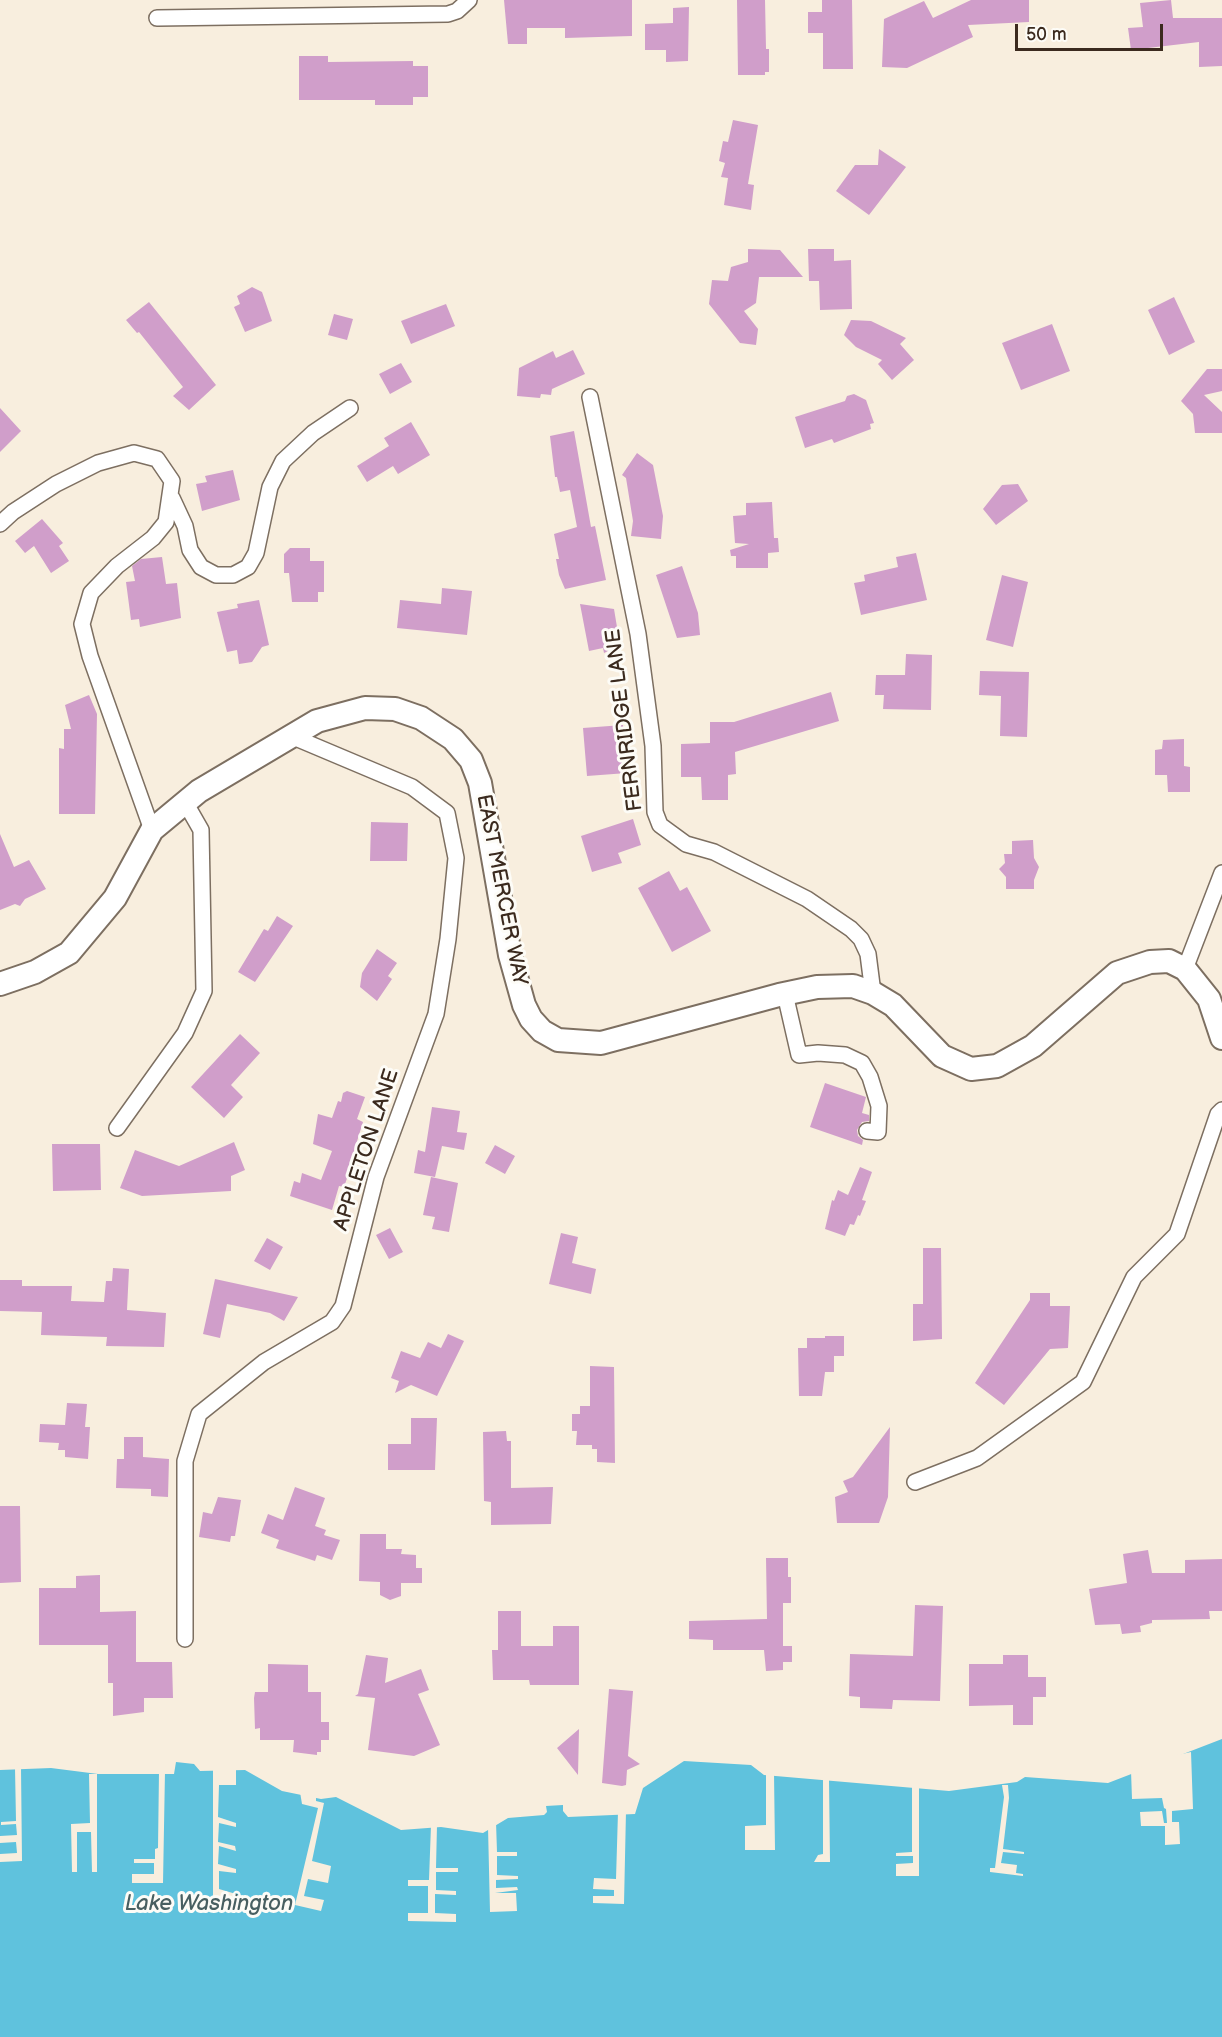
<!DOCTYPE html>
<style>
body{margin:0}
#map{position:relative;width:1222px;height:2037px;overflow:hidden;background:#f8eede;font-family:"Balsamiq Sans",sans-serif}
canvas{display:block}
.scale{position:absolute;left:1015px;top:24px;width:148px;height:27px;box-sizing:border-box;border:3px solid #3b2a1e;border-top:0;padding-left:8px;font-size:18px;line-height:21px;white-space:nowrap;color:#3b2a1e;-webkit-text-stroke:4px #fdfcf7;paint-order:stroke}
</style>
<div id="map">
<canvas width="1222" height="2037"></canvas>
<div class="scale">50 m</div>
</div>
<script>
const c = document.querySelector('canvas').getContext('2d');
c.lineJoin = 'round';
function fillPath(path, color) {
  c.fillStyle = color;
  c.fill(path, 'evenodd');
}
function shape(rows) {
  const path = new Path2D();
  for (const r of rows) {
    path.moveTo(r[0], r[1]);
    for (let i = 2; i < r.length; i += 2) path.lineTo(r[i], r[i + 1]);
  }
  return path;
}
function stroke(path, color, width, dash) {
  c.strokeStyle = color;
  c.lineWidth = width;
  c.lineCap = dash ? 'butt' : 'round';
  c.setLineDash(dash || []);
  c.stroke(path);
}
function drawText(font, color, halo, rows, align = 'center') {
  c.font = font + ' "Balsamiq Sans",sans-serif';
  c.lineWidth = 6;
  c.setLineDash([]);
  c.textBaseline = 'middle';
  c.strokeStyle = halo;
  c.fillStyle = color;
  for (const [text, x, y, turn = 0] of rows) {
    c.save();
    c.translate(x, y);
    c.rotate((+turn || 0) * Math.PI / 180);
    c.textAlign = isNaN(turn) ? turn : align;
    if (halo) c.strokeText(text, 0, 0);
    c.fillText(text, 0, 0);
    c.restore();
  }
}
fillPath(shape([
 [1222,1739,1222,2037,0,2037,0,1770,51,1768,98,1774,174,1774,176,1762,194,1764,200,1771,245,1770,282,1791,321,1799,336,1797,401,1830,441,1827,483,1833,508,1818,544,1815,547,1812,546,1806,563,1805,563,1811,568,1817,635,1814,643,1788,684,1761,751,1765,764,1775,949,1791,1017,1782,1025,1777,1108,1783]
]), '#5fc2dd');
fillPath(shape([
 [1191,1752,1193,1809,1172,1811,1172,1822,1179,1822,1180,1844,1165,1845,1165,1826,1141,1826,1140,1812,1162,1811,1164,1823,1167,1823,1166,1809,1164,1808,1162,1798,1132,1799,1131,1771,1168,1757],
 [213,1767,236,1767,236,1785,219,1785,218,1817,236,1823,236,1827,219,1823,218,1842,235,1846,236,1851,219,1846,218,1864,236,1869,236,1873,219,1871,219,1889,236,1894,236,1899,213,1900],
 [15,1768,21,1768,22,1861,0,1862,0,1854,17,1853,16,1842,0,1843,0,1836,17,1835,16,1824,1,1825,1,1822,16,1821],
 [159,1771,165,1771,163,1883,132,1883,132,1874,154,1874,154,1863,134,1863,134,1859,155,1859,155,1849,158,1848],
 [766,1772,774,1773,775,1850,745,1850,745,1826,766,1825],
 [89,1774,97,1774,97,1872,92,1872,91,1832,77,1832,77,1872,72,1872,71,1824,90,1823],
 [823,1779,829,1779,830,1862,814,1862,818,1855,823,1854],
 [1002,1785,1008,1785,1009,1798,1003,1849,1024,1852,1024,1854,1003,1852,1001,1863,1017,1865,1016,1873,1023,1874,1023,1876,990,1872,990,1868,995,1868,1004,1797],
 [912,1787,919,1787,919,1876,896,1876,896,1864,913,1863,913,1856,896,1856,896,1853,912,1852],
 [300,1792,316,1795,316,1801,324,1803,312,1861,331,1866,328,1883,308,1879,304,1896,324,1900,321,1911,295,1905,318,1808,302,1804],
 [626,1811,624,1904,593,1903,593,1896,614,1896,614,1890,593,1889,594,1878,616,1879,618,1812],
 [496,1822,497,1852,517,1852,517,1856,497,1856,497,1875,518,1876,518,1879,496,1880,496,1888,517,1887,518,1890,495,1893,516,1893,517,1911,490,1912,488,1827],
 [431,1825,437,1825,436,1868,458,1868,458,1872,436,1872,436,1890,456,1891,456,1895,435,1894,435,1913,456,1914,456,1922,408,1921,408,1913,428,1913,428,1886,408,1886,408,1880,429,1880]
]), '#f8eede');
fillPath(shape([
 [504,0,632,0,632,36,565,38,565,28,527,28,527,44,508,44],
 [737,0,765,0,766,49,769,49,769,72,765,72,765,75,738,75],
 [822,0,852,0,853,69,823,69,823,33,808,33,808,12,822,12],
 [971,0,1029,0,1029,22,968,25,973,37,907,68,882,67,884,19,924,1,933,18],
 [1171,0,1173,18,1222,18,1222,66,1199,67,1199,42,1131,50,1128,28,1143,27,1140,3],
 [689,7,688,61,666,62,666,50,645,50,645,24,673,23,673,8],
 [299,56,328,56,328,62,413,61,413,66,428,66,428,97,413,97,413,105,375,105,375,100,299,100],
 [733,120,758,125,748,184,754,185,751,210,724,205,728,178,721,177,725,163,719,161,723,141,728,142],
 [879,149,906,167,869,215,836,191,855,165,878,165],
 [748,249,780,250,803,277,759,277,756,303,744,311,758,329,756,345,740,343,709,304,712,280,728,281,731,267,748,262],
 [808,249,834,249,834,261,851,260,852,309,820,310,819,281,809,281],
 [252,287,262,292,272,321,245,332,234,307,240,304,237,296],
 [1174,297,1195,342,1169,355,1148,310],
 [149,302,216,385,189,410,173,396,183,387,139,332,137,333,126,320],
 [446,304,455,326,411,344,401,321],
 [334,314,353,319,347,340,328,335],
 [851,320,871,321,906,338,900,344,914,360,892,380,878,364,882,360,856,347,844,335],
 [1052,324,1070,371,1021,390,1002,343],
 [573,350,585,374,552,389,551,395,541,394,540,398,517,396,519,368,553,351,556,358],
 [401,363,412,382,390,394,379,374],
 [1207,369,1222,369,1222,391,1204,395,1222,412,1222,433,1195,433,1193,414,1181,401],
 [854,394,866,400,874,423,870,424,871,429,834,443,832,439,805,448,795,417,845,401,847,396],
 [0,408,21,431,0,452],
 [411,422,430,455,398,474,393,466,367,482,357,466,389,446,384,438],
 [574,431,591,527,595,526,606,580,565,589,559,575,556,559,559,559,554,534,577,527,570,490,560,492,557,477,555,477,550,436],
 [637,453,653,465,663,516,661,539,631,536,633,521,626,478,622,475],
 [233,470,240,500,202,511,196,484,207,482,205,476],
 [1018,484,1028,501,996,525,983,509,1002,485],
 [772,502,774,538,778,538,779,552,768,553,768,568,736,568,736,556,731,556,730,550,749,544,735,543,733,516,746,515,746,503],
 [42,519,63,543,59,546,69,561,51,573,34,546,25,553,15,541],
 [290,548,310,548,310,561,324,561,324,592,318,592,318,602,292,602,289,573,284,573,284,554],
 [916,553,927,600,861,615,854,583,865,581,864,575,898,567,896,557],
 [162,557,166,584,177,583,181,618,140,627,139,619,131,620,126,582,135,581,132,566,141,559],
 [682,566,698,613,700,635,677,638,656,575],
 [1002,575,1028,582,1013,647,986,640],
 [442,588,472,591,467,635,397,628,400,600,441,604],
 [259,600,269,645,262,647,252,662,239,664,237,650,227,652,217,612,238,608,237,604],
 [580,604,614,609,620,645,604,653,603,648,589,651],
 [906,654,932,655,931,710,883,709,884,695,875,695,876,675,905,675],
 [980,671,1029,672,1027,737,1000,736,1001,696,979,695],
 [831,692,839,721,735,752,736,774,728,775,728,800,702,800,701,777,681,777,681,744,710,743,710,722,734,722],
 [89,695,97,714,95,814,59,814,59,748,64,749,64,729,71,729,65,705],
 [623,725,627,773,587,776,583,728],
 [1184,739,1184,766,1190,767,1190,792,1168,792,1167,775,1155,775,1155,750,1162,749,1163,740],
 [633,819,641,845,618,853,622,863,592,872,581,836],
 [371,822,408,823,407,861,370,861],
 [0,834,14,867,29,860,46,889,25,899,20,906,15,904,0,910],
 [1033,840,1034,858,1039,867,1034,880,1034,889,1006,889,1006,877,999,869,1005,863,1004,854,1012,854,1012,841],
 [669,871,680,891,687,887,711,931,672,952,638,888],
 [277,916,293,926,255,982,238,972,264,929,268,931],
 [377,949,397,963,388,976,392,979,377,1001,360,987,362,973],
 [240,1034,260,1053,231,1085,243,1097,224,1118,191,1087],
 [825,1083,866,1097,862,1113,869,1115,869,1121,862,1122,857,1130,858,1136,863,1140,862,1145,810,1127],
 [347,1091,365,1097,357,1119,363,1122,354,1151,356,1152,344,1187,339,1186,332,1210,290,1196,294,1181,300,1183,302,1173,321,1180,332,1151,313,1144,318,1114,332,1118,338,1101,341,1102,343,1093],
 [432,1107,460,1111,457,1132,467,1133,464,1150,442,1146,435,1177,414,1173,418,1150,425,1152],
 [234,1142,245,1170,231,1176,231,1191,142,1196,120,1188,135,1150,179,1166],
 [52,1144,100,1144,101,1190,53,1191],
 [495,1145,515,1156,505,1174,485,1163],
 [860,1167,872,1172,862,1200,866,1201,860,1216,858,1215,854,1225,850,1224,845,1236,825,1229,832,1200,834,1201,838,1190,848,1195],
 [431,1177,458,1183,449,1232,432,1229,435,1217,423,1215],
 [390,1228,403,1252,389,1259,376,1235],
 [561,1233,578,1237,572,1263,596,1269,591,1294,549,1284],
 [267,1238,283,1247,270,1270,254,1261],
 [923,1248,941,1248,942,1339,913,1341,913,1304,923,1304],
 [113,1268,129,1269,127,1310,166,1313,164,1347,106,1346,107,1337,41,1335,42,1312,0,1311,0,1280,22,1280,22,1286,72,1286,71,1301,104,1302,106,1281,112,1281],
 [215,1279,298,1297,284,1321,270,1313,227,1304,220,1338,203,1334],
 [1030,1293,1050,1293,1050,1306,1070,1306,1068,1348,1050,1349,1004,1405,975,1383,1030,1300],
 [448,1334,464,1341,437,1396,411,1385,395,1393,399,1381,391,1378,401,1351,420,1358,428,1342,441,1348],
 [825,1336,844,1336,844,1356,834,1356,834,1372,825,1372,822,1396,799,1396,798,1348,807,1348,807,1338,825,1338],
 [590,1366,614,1367,615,1463,597,1462,597,1449,592,1449,592,1445,576,1445,577,1431,572,1431,572,1414,580,1414,580,1406,590,1406],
 [67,1403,87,1404,85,1427,90,1427,88,1459,65,1457,65,1450,58,1450,59,1443,39,1442,40,1424,65,1425],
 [411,1418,437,1418,435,1470,388,1470,388,1444,411,1444],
 [890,1427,888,1497,879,1523,837,1523,835,1497,848,1492,843,1481,853,1477],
 [506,1431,507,1441,511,1441,511,1488,553,1487,551,1524,491,1525,491,1502,484,1501,483,1432],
 [124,1437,143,1437,143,1457,169,1459,168,1497,151,1496,151,1489,116,1488,117,1459,124,1459],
 [295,1487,325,1498,315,1526,326,1530,324,1535,340,1540,332,1560,317,1555,315,1561,276,1548,279,1540,261,1533,268,1514,283,1520],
 [218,1497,241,1500,235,1536,231,1536,230,1542,199,1537,203,1512,212,1514],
 [0,1506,20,1506,21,1582,0,1583],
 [360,1534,386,1534,386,1549,402,1549,401,1554,416,1555,416,1568,422,1568,422,1583,401,1583,401,1596,390,1600,380,1595,380,1582,359,1581],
 [1148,1550,1152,1573,1185,1573,1185,1560,1222,1559,1222,1611,1209,1611,1210,1619,1152,1620,1152,1623,1140,1626,1141,1632,1122,1634,1120,1624,1095,1625,1089,1589,1127,1583,1123,1554],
 [766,1558,788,1558,788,1577,791,1577,791,1603,783,1603,783,1646,792,1646,792,1662,783,1662,783,1670,766,1671,764,1650,713,1650,713,1640,689,1639,689,1621,767,1619],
 [100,1575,100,1612,136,1611,136,1662,172,1662,173,1698,144,1698,144,1712,113,1716,113,1683,108,1683,108,1645,39,1645,39,1588,76,1588,76,1576],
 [915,1605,943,1606,940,1701,893,1700,892,1709,860,1708,860,1697,849,1696,850,1654,913,1656],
 [498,1611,521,1611,521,1646,553,1646,553,1626,579,1626,579,1685,530,1685,529,1680,493,1680,492,1650,498,1650],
 [366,1655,388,1658,385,1683,421,1669,429,1690,418,1694,440,1745,414,1756,368,1750,375,1698,355,1696,358,1694],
 [1003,1655,1028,1655,1028,1677,1046,1677,1046,1697,1033,1697,1033,1725,1013,1725,1013,1705,969,1706,969,1664,1003,1664],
 [268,1664,308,1665,308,1692,321,1692,321,1722,329,1722,329,1740,321,1740,321,1752,317,1752,317,1755,293,1752,294,1740,260,1740,260,1728,255,1729,254,1698,255,1692,268,1692],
 [609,1689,633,1691,628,1756,640,1764,627,1770,626,1785,622,1786,602,1783],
 [579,1729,578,1775,557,1748]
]), '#d09eca');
const street = shape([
 [157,18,448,14,457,11,469,0],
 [590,397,638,634,653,746,655,812,660,825,686,844,714,852,807,899,851,929,861,939,868,954,873,993],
 [172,498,185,526,190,550,201,567,216,575,233,575,248,567,256,553,270,487,283,461,313,433,350,408],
 [0,524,13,512,56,484,98,463,134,453,157,459,172,481,166,522,153,538,117,566,91,593,82,624,90,656,152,830],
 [1185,969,1222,873],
 [785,994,799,1055,818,1053,845,1055,862,1063,870,1077,879,1106,878,1132,867,1131],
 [117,1128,185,1033,204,991,201,830,185,802],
 [915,1482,977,1458,1083,1382,1134,1277,1177,1234,1218,1114,1222,1110],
 [185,1639,185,1461,199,1414,264,1362,332,1322,343,1306,376,1177,436,1014,448,939,456,858,447,813,412,787,291,736]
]);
const secondary = shape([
 [0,984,35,972,69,953,115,898,152,830,199,791,317,721,365,708,395,709,421,718,453,739,471,760,480,783,510,955,524,1005,531,1019,542,1031,558,1040,601,1043,779,995,817,987,853,986,873,993,893,1005,942,1056,971,1069,997,1066,1033,1046,1117,973,1150,962,1169,961,1185,969,1209,999,1222,1038]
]);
stroke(street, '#7d6f61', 18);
stroke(secondary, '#7d6f61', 26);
stroke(street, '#fff', 15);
stroke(secondary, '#fff', 22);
drawText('21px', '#3b2a1e', '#fdfcf7', [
 ["FERNRIDGE LANE",625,720,-97],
 ["EAST MERCER WAY",501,890,79],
 ["APPLETON LANE",367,1150,-72]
]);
drawText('italic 22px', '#485f61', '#fdfcf7', [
 ["Lake Washington",209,1904]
]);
</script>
